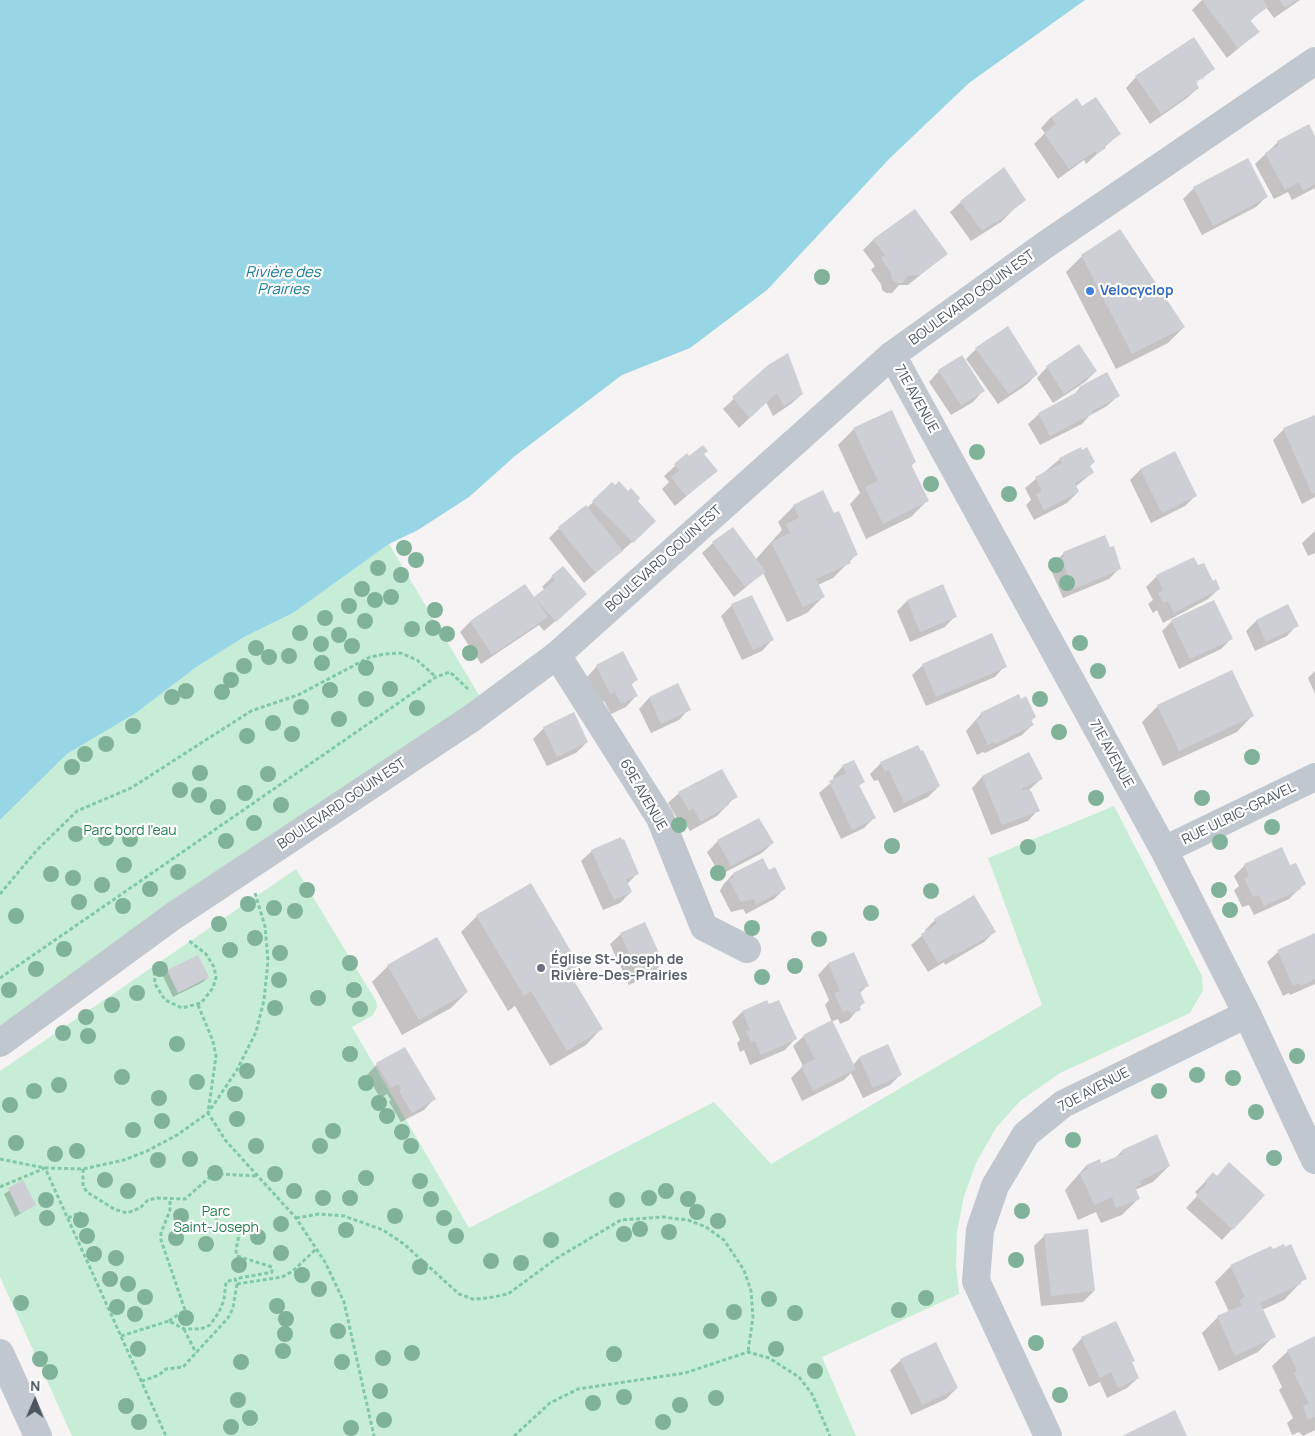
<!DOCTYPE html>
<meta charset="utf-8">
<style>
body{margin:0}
#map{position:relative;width:1315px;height:1436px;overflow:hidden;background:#f5f3f3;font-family:Manrope,sans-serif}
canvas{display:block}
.north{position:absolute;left:10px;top:1376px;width:50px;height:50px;-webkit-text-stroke:4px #fff;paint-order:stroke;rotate:1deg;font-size:14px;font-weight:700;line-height:20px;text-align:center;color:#4c565f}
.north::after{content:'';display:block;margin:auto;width:18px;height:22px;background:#4c565f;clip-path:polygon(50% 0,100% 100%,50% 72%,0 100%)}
</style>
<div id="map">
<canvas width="1315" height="1436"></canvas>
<div class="north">N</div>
</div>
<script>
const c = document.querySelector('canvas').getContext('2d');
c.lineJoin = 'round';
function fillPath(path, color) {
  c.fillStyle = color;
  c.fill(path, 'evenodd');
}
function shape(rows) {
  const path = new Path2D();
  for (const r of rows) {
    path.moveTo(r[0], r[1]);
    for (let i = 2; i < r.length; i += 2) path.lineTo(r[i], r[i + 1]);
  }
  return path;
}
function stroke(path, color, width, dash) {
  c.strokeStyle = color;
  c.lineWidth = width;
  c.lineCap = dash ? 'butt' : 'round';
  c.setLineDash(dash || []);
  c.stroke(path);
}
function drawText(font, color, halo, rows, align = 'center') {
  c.font = font + ' Manrope,sans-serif';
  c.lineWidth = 4.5;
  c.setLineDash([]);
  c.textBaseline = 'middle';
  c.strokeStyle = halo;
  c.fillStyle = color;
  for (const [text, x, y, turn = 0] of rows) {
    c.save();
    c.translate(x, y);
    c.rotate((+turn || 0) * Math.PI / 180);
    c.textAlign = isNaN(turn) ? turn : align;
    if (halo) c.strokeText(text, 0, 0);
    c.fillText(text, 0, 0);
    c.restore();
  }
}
fillPath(shape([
 [389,544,486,707,0,1045,0,820,67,754,136,713,195,668,244,637,293,613],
 [1114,806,1202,976,1203,990,1190,1013,1060,1073,1020,1101,996,1128,977,1161,964,1196,957,1232,956,1266,959,1294,822,1357,856,1436,72,1436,0,1277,0,1071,296,869,376,1001,377,1007,373,1015,352,1027,469,1228,714,1102,771,1164,1042,1005,988,858]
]), '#c7edd6');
fillPath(shape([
 [0,0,1085,0,969,83,889,159,767,290,690,348,622,375,515,456,469,497,418,530,389,544,293,613,244,637,195,668,136,713,67,754,0,820]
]), '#98d6e6');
fillPath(shape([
 [1202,0,1300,0,1274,18,1266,7,1250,21,1258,32,1227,58,1192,10],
 [1214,68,1196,84,1198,88,1187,98,1150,124,1126,88,1136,77],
 [1204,75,1204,78,1191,86,1190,84],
 [1082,108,1119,134,1086,164,1084,160,1058,179,1034,144,1045,133,1041,128,1051,117],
 [1315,138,1315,188,1292,200,1288,192,1274,199,1255,164,1278,142],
 [1194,188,1267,196,1256,207,1202,235,1183,199],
 [1024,199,1001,222,971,241,950,212,961,202],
 [915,210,946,254,908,285,899,285,892,293,886,293,882,290,881,284,871,270,875,266,863,250,873,240],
 [1082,256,1184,327,1168,343,1116,369,1066,272],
 [976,349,1037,374,1026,385,998,404,966,359],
 [768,366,802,394,791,404,773,416,766,402,739,428,723,409],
 [1047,367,1096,371,1085,382,1053,403,1037,378],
 [939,371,983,391,973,402,951,415,929,382],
 [1080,388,1118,396,1107,406,1089,416,1082,424,1040,445,1028,424,1039,414,1073,396],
 [1315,416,1315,497,1302,504,1273,440,1284,429],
 [874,418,915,462,911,466,927,501,911,517,866,539,850,504,860,493,838,445,854,429],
 [1174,453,1195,496,1185,506,1151,523,1130,480,1140,470],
 [702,454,716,471,675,506,662,489,669,482,664,476,687,455,689,458],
 [1060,459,1094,462,1089,467,1092,473,1075,487,1078,492,1067,503,1034,520,1026,505,1031,500,1025,488],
 [612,484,636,501,644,532,584,583,549,538,559,528,587,508],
 [794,506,833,515,856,555,833,578,818,585,823,597,807,613,787,622,763,573,734,597,702,553,713,543,755,560,782,530,778,522],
 [1315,531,1315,553,1308,556,1302,543],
 [1064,553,1119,569,1109,579,1063,598,1051,570,1054,567,1053,564],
 [1197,567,1219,589,1208,599,1163,623,1157,610,1153,613,1148,604,1153,600,1146,587,1157,576],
 [552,577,586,594,544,631,539,625,481,664,460,632,470,622,524,585,534,599,545,590,542,587],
 [942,586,955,616,945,627,910,642,897,611,907,601],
 [732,605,772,640,762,651,742,660,721,616],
 [1172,621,1231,639,1221,649,1179,669,1162,631],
 [1256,621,1297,625,1287,636,1255,651,1246,631],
 [923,665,1005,666,995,677,926,706,912,675],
 [597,666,636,680,631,685,636,696,626,707,611,714,604,701,600,703,587,677],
 [1315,671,1315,694,1308,678],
 [649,698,689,709,679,720,651,733,639,709],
 [1158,706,1252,716,1237,732,1163,766,1142,722],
 [981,714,1035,717,1031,721,1032,725,1022,735,985,753,983,752,977,755,966,731],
 [544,728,587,742,576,753,547,766,533,739],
 [920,753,939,786,928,797,894,813,878,780,874,781,870,774,881,763],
 [1029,753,1041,779,1028,791,1038,810,1028,821,991,835,972,788,982,777],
 [843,766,863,782,859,786,874,818,864,828,841,839,819,793,834,780,833,777],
 [697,782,736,796,717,816,690,831,682,818,678,820,668,803,679,793],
 [718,841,773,843,762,853,720,875,707,852],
 [592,851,638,873,627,884,631,892,620,903,603,910,581,861],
 [1245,865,1290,867,1304,884,1289,899,1254,915,1249,905,1242,907,1234,890,1239,886,1234,876],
 [769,872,784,889,774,899,746,914,743,909,731,912,720,891,723,885,733,874],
 [477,916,578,965,569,974,601,1029,586,1045,550,1066,515,1006,508,1011,461,932],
 [935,920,994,932,984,942,945,965,944,962,928,972,911,945,926,932,925,930],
 [621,934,662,964,652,974,629,985,610,944],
 [1315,934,1315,984,1290,995,1289,993,1283,996,1267,962,1278,952],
 [853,954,867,986,859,994,863,1003,849,1020,840,1024,838,1019,831,1022,853,1065,859,1058,887,1045,901,1074,890,1085,863,1098,851,1073,844,1080,802,1101,791,1078,803,1066,793,1046,804,1036,832,1022,825,1005,829,1000,818,975,828,964],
 [197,956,208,977,203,982,173,997,163,976,167,971],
 [388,966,467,992,451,1008,402,1035,372,982],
 [742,1012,795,1039,785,1050,750,1065,744,1050,740,1052,737,1043,740,1040,732,1022],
 [377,1064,434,1099,424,1110,401,1122,389,1102,391,1100,387,1094,380,1098,367,1075],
 [1122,1151,1169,1166,1153,1182,1135,1190,1138,1199,1122,1215,1101,1223,1096,1212,1078,1220,1065,1190,1086,1166,1099,1161,1101,1165,1114,1159],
 [1213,1174,1264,1195,1222,1240,1186,1208,1198,1195,1195,1192],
 [23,1182,34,1205,15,1217,4,1194],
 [1087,1231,1094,1291,1083,1302,1041,1306,1034,1246,1044,1236],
 [1290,1245,1305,1278,1284,1300,1262,1310,1274,1336,1258,1352,1219,1371,1202,1333,1218,1317,1229,1312,1215,1282,1231,1266],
 [1082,1338,1131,1363,1138,1378,1127,1388,1107,1398,1100,1382,1089,1387,1072,1349],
 [1315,1338,1315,1430,1303,1436,1299,1432,1292,1435,1287,1423,1293,1418,1279,1390,1282,1387,1272,1366,1288,1351],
 [901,1360,957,1388,946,1399,911,1415,890,1370]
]), '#0003');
fillPath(shape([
 [1202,0,1263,0,1268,7,1250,20,1260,32,1238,48],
 [1279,0,1297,0,1285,8],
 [1194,37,1215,69,1196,82,1199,88,1161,114,1135,76],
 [1096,97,1121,134,1104,146,1106,148,1097,154,1095,151,1069,169,1044,133,1056,124,1051,117,1077,98,1082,106],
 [1309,124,1315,136,1315,184,1303,191,1299,182,1285,190,1265,153,1279,145,1277,141],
 [1248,158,1268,197,1213,226,1193,187],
 [1004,167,1026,200,996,223,995,222,982,231,960,201],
 [915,209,948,254,920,275,907,276,903,283,897,283,892,280,891,273,881,258,885,255,873,239],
 [1120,229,1185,327,1132,354,1081,255],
 [1008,326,1038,374,1009,394,975,348],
 [1079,344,1097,371,1064,394,1046,366],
 [788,353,803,394,784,406,777,393,750,418,732,397,768,365],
 [962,355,985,391,961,405,938,370],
 [1107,372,1120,396,1092,411,1094,413,1050,436,1038,413,1081,390,1079,387],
 [892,410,916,462,911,464,929,501,883,524,865,487,878,481,853,428],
 [1315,415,1315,493,1312,494,1283,428],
 [703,445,708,451,704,454,718,471,686,496,671,477,679,471,674,464,687,453,689,456],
 [1081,447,1082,450,1087,447,1095,462,1090,465,1094,473,1075,483,1079,492,1044,510,1036,494,1042,491,1035,477,1062,463,1059,458],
 [1175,451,1197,496,1162,513,1140,469],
 [619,481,628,491,631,488,640,498,638,501,656,521,633,543,592,501,612,482,615,485],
 [823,490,834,513,839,511,858,555,849,559,851,563,816,579,825,597,803,607,771,542,790,533,786,524,799,518,793,505],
 [586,505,623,551,595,573,558,527],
 [733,527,766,572,745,587,712,542],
 [1105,535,1110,547,1114,546,1121,569,1074,589,1061,558,1065,557,1063,552],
 [1194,557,1198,565,1204,563,1213,581,1216,579,1220,589,1174,613,1168,601,1163,603,1158,593,1163,590,1156,575],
 [563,566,587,594,556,622,534,597,555,580,551,576],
 [525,584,548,617,492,655,470,621],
 [943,584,957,617,920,632,907,600],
 [752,595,774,640,753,650,731,604],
 [1214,600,1233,639,1190,659,1171,620],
 [1288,604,1299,626,1266,642,1256,620],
 [992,633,1007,667,936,697,922,664],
 [623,651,638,680,631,683,638,696,621,704,615,692,610,694,596,665],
 [1232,670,1254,716,1179,751,1157,705],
 [678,683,691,710,661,724,649,697],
 [1019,694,1021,699,1026,696,1036,717,1031,720,1034,725,995,744,994,742,988,745,976,720,982,717,980,713],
 [574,712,588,742,557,757,543,727],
 [918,745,921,751,923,750,940,786,904,803,889,770,885,772,880,762],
 [1029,752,1043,779,1022,788,1023,791,1027,789,1031,791,1040,811,1002,825,982,776],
 [854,760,865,782,859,785,876,818,852,830,829,781,846,773,842,765],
 [722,769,738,797,727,803,729,805,701,822,693,808,689,811,678,792],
 [759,818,774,843,731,866,717,840],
 [621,837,622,840,624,839,639,874,626,879,632,892,614,900,591,850],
 [1282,847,1290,865,1296,863,1306,884,1300,887,1301,889,1264,906,1259,895,1253,897,1244,878,1249,876,1244,864],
 [763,858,769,870,775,867,786,889,756,905,754,899,741,902,729,880,734,877,733,873],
 [531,883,579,965,568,971,603,1029,567,1051,531,991,524,996,476,915],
 [974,895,996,932,956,955,955,953,938,963,921,934,937,924,934,919],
 [645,922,664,964,639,976,620,933],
 [1315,933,1315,979,1301,986,1299,983,1293,986,1277,950],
 [437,937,468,992,419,1020,387,965],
 [854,952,869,986,859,990,865,1003,859,1005,861,1010,851,1014,849,1010,843,1012,834,993,840,991,828,963],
 [198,955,209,977,178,993,167,970],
 [767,1000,769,1004,779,1000,797,1039,761,1055,755,1041,751,1042,746,1031,750,1030,742,1011],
 [832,1020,856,1069,813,1091,801,1066,815,1059,803,1035],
 [888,1044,902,1075,873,1088,859,1057],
 [405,1047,436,1099,412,1113,399,1091,401,1089,398,1084,391,1088,376,1063],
 [1157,1134,1170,1166,1140,1181,1141,1185,1135,1187,1140,1199,1116,1208,1112,1197,1094,1205,1080,1173,1088,1169,1086,1165,1100,1159,1101,1163,1123,1154,1122,1150],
 [1229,1162,1265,1195,1233,1230,1196,1196,1207,1184,1205,1181,1213,1172,1217,1176],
 [23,1180,36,1205,20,1213,8,1188],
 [1088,1229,1095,1291,1051,1296,1044,1234],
 [1284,1244,1285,1247,1291,1244,1307,1279,1300,1282,1301,1284,1260,1303,1276,1337,1235,1356,1217,1316,1242,1305,1239,1300,1245,1297,1230,1265,1271,1246,1273,1249],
 [1116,1321,1135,1361,1132,1362,1139,1378,1118,1388,1111,1372,1100,1378,1081,1337],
 [1315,1336,1315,1417,1308,1420,1303,1406,1309,1403,1294,1373,1297,1371,1287,1350],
 [936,1342,958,1388,922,1405,900,1359],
 [1175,1410,1187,1436,1122,1436]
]), '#cdcfd5');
stroke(shape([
 [0,894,37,850,77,811,131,788,251,711,298,695,370,657,385,654,401,653,417,660,436,677],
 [154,965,155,984,165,1000,182,1008,201,1003,213,988,216,977,214,967,206,954,188,940],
 [0,978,436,677,450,672,468,689],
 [198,1005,213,1041,216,1056,208,1113,226,1141,296,1218,325,1262,344,1302,374,1436],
 [0,1159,45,1168,83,1169,124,1160,147,1151,177,1135,208,1113,237,1070,256,1032,264,1000,268,961,265,926,255,893],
 [83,1169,83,1186,87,1192,114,1209,127,1213,140,1208,148,1200,157,1198,185,1199,210,1177,219,1174,258,1176],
 [0,1187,45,1168,166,1436],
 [228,1213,216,1216,217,1223,240,1228,236,1251,237,1256,272,1267,272,1272,235,1279],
 [68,1218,81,1212],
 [296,1218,319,1214,344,1216,383,1230,404,1244,459,1294,473,1299,488,1298,508,1294,557,1258,621,1220,663,1217,688,1220,706,1227,724,1240,744,1270,751,1291,753,1317,748,1352],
 [237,1284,282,1277,293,1271,316,1249],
 [169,1321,185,1310,161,1240,161,1233,170,1210,170,1199],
 [184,1329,196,1353],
 [121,1336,169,1321,184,1329,201,1329,210,1325,219,1312,224,1300,226,1282,235,1279,237,1284,233,1308,228,1318,183,1367,166,1369,159,1375,142,1381],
 [514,1436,550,1403,578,1389,685,1373,748,1352,769,1358,799,1377,812,1394,830,1436]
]), '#81c9a6', 3, [4, 2.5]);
stroke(shape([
 [892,355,1164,850,1247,1014,1315,1160],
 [557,655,660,818,704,927,747,949],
 [1164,850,1315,777],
 [0,1353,38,1436],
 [1048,1436,976,1281,980,1230,995,1186,1026,1134,1063,1104,1247,1014]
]), '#c0c7ce', 28);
stroke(shape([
 [0,1043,172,917,472,718,557,655,892,355,1045,245,1315,61]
]), '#c0c7ce', 28);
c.fillStyle = '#80b299';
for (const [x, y] of [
 [822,277],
 [977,452],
 [931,484],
 [1009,494],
 [404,548],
 [416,560],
 [1056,565],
 [378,568],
 [401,575],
 [1067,583],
 [362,589],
 [391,597],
 [375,600],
 [349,606],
 [435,610],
 [325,618],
 [365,621],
 [433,628],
 [412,629],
 [300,633],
 [447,634],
 [339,635],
 [1080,643],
 [321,644],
 [352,646],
 [256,648],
 [470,653],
 [289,656],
 [269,657],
 [322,663],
 [244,666],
 [366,668],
 [1098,671],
 [231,680],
 [390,689],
 [330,690],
 [186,691],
 [222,692],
 [172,697],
 [366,699],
 [1040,699],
 [301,707],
 [417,708],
 [339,719],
 [273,723],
 [133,726],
 [1059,732],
 [292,734],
 [247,736],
 [106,744],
 [85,754],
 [1252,757],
 [72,767],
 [200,773],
 [268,774],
 [180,790],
 [245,793],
 [199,795],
 [1096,798],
 [1202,798],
 [281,805],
 [218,807],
 [254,823],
 [679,825],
 [1272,827],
 [76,834],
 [106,838],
 [130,839],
 [226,841],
 [1220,842],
 [892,846],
 [1028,847],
 [124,865],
 [178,872],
 [718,873],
 [51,874],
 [73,878],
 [102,885],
 [150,889],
 [307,890],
 [1219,890],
 [931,891],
 [79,902],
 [248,904],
 [123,906],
 [274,908],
 [1230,910],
 [295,911],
 [871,913],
 [16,916],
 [219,924],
 [752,928],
 [255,938],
 [819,939],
 [64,949],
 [230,950],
 [280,953],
 [350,963],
 [795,966],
 [36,969],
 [160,969],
 [762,977],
 [279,980],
 [9,990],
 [354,990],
 [137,993],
 [318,998],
 [112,1005],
 [275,1008],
 [360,1009],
 [86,1017],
 [63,1033],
 [88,1036],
 [177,1044],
 [350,1054],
 [1297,1056],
 [247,1071],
 [1197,1075],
 [122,1077],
 [1233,1078],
 [197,1082],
 [366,1083],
 [59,1085],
 [34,1091],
 [1159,1091],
 [235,1094],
 [159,1098],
 [379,1103],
 [10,1105],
 [1256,1112],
 [387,1116],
 [237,1119],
 [162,1121],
 [133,1130],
 [333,1131],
 [402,1132],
 [1073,1140],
 [16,1143],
 [256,1146],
 [320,1146],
 [411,1146],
 [77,1151],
 [55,1154],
 [1274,1158],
 [190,1159],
 [158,1160],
 [215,1173],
 [275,1174],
 [366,1178],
 [105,1180],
 [420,1181],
 [128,1191],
 [294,1191],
 [666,1191],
 [323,1198],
 [350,1198],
 [649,1198],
 [431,1199],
 [688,1199],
 [46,1200],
 [617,1200],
 [1022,1211],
 [697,1212],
 [181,1216],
 [395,1216],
 [47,1218],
 [444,1218],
 [81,1220],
 [718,1221],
 [281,1224],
 [640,1229],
 [346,1230],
 [669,1232],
 [624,1234],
 [87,1236],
 [456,1236],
 [258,1237],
 [176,1238],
 [551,1240],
 [206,1244],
 [281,1253],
 [94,1254],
 [116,1258],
 [1016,1260],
 [491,1261],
 [521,1263],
 [239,1265],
 [420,1267],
 [302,1275],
 [110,1279],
 [128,1284],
 [319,1289],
 [145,1297],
 [926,1298],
 [769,1299],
 [21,1303],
 [277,1306],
 [117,1307],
 [899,1310],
 [734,1312],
 [795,1313],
 [135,1314],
 [186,1318],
 [286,1319],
 [338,1331],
 [711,1331],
 [285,1334],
 [1036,1343],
 [138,1349],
 [776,1349],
 [283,1351],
 [412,1353],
 [614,1354],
 [383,1358],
 [40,1359],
 [241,1362],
 [342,1362],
 [815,1371],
 [50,1372],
 [380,1391],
 [1060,1395],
 [624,1397],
 [716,1398],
 [238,1400],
 [593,1403],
 [680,1405],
 [126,1406],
 [250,1418],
 [384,1420],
 [139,1422],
 [663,1422],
 [231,1427],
 [351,1428]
]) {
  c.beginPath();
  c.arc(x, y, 8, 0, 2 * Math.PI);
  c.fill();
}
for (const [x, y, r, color] of [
 [1090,291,5,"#3f7fe0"],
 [541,968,5,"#6b7280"]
]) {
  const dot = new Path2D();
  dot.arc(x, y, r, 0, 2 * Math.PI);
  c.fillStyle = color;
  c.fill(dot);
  stroke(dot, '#fff', 2);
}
drawText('bold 14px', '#366cbe', '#fff', [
 ["Velocyclop",1100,291]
], 'left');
drawText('14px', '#4c565f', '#fff', [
 ["BOULEVARD GOUIN EST",972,298,-36],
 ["71E AVENUE",916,399,61],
 ["BOULEVARD GOUIN EST",664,559,-42],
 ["71E AVENUE",1111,754,61],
 ["69E AVENUE",643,795,60],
 ["BOULEVARD GOUIN EST",342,804,-34],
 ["RUE ULRIC-GRAVEL",1239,814,-26],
 ["70E AVENUE",1094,1090,-28]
]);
drawText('14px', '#207d4f', '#fff', [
 ["Parc bord l'eau",130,831],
 ["Parc",216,1212],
 ["Saint-Joseph",216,1228]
]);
drawText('bold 14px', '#5b616d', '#fff', [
 ["Église St-Joseph de",551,960],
 ["Rivière-Des-Prairies",551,976]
], 'left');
drawText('italic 15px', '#187b96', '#fff', [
 ["Rivière des",283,273],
 ["Prairies",283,290]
]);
</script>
